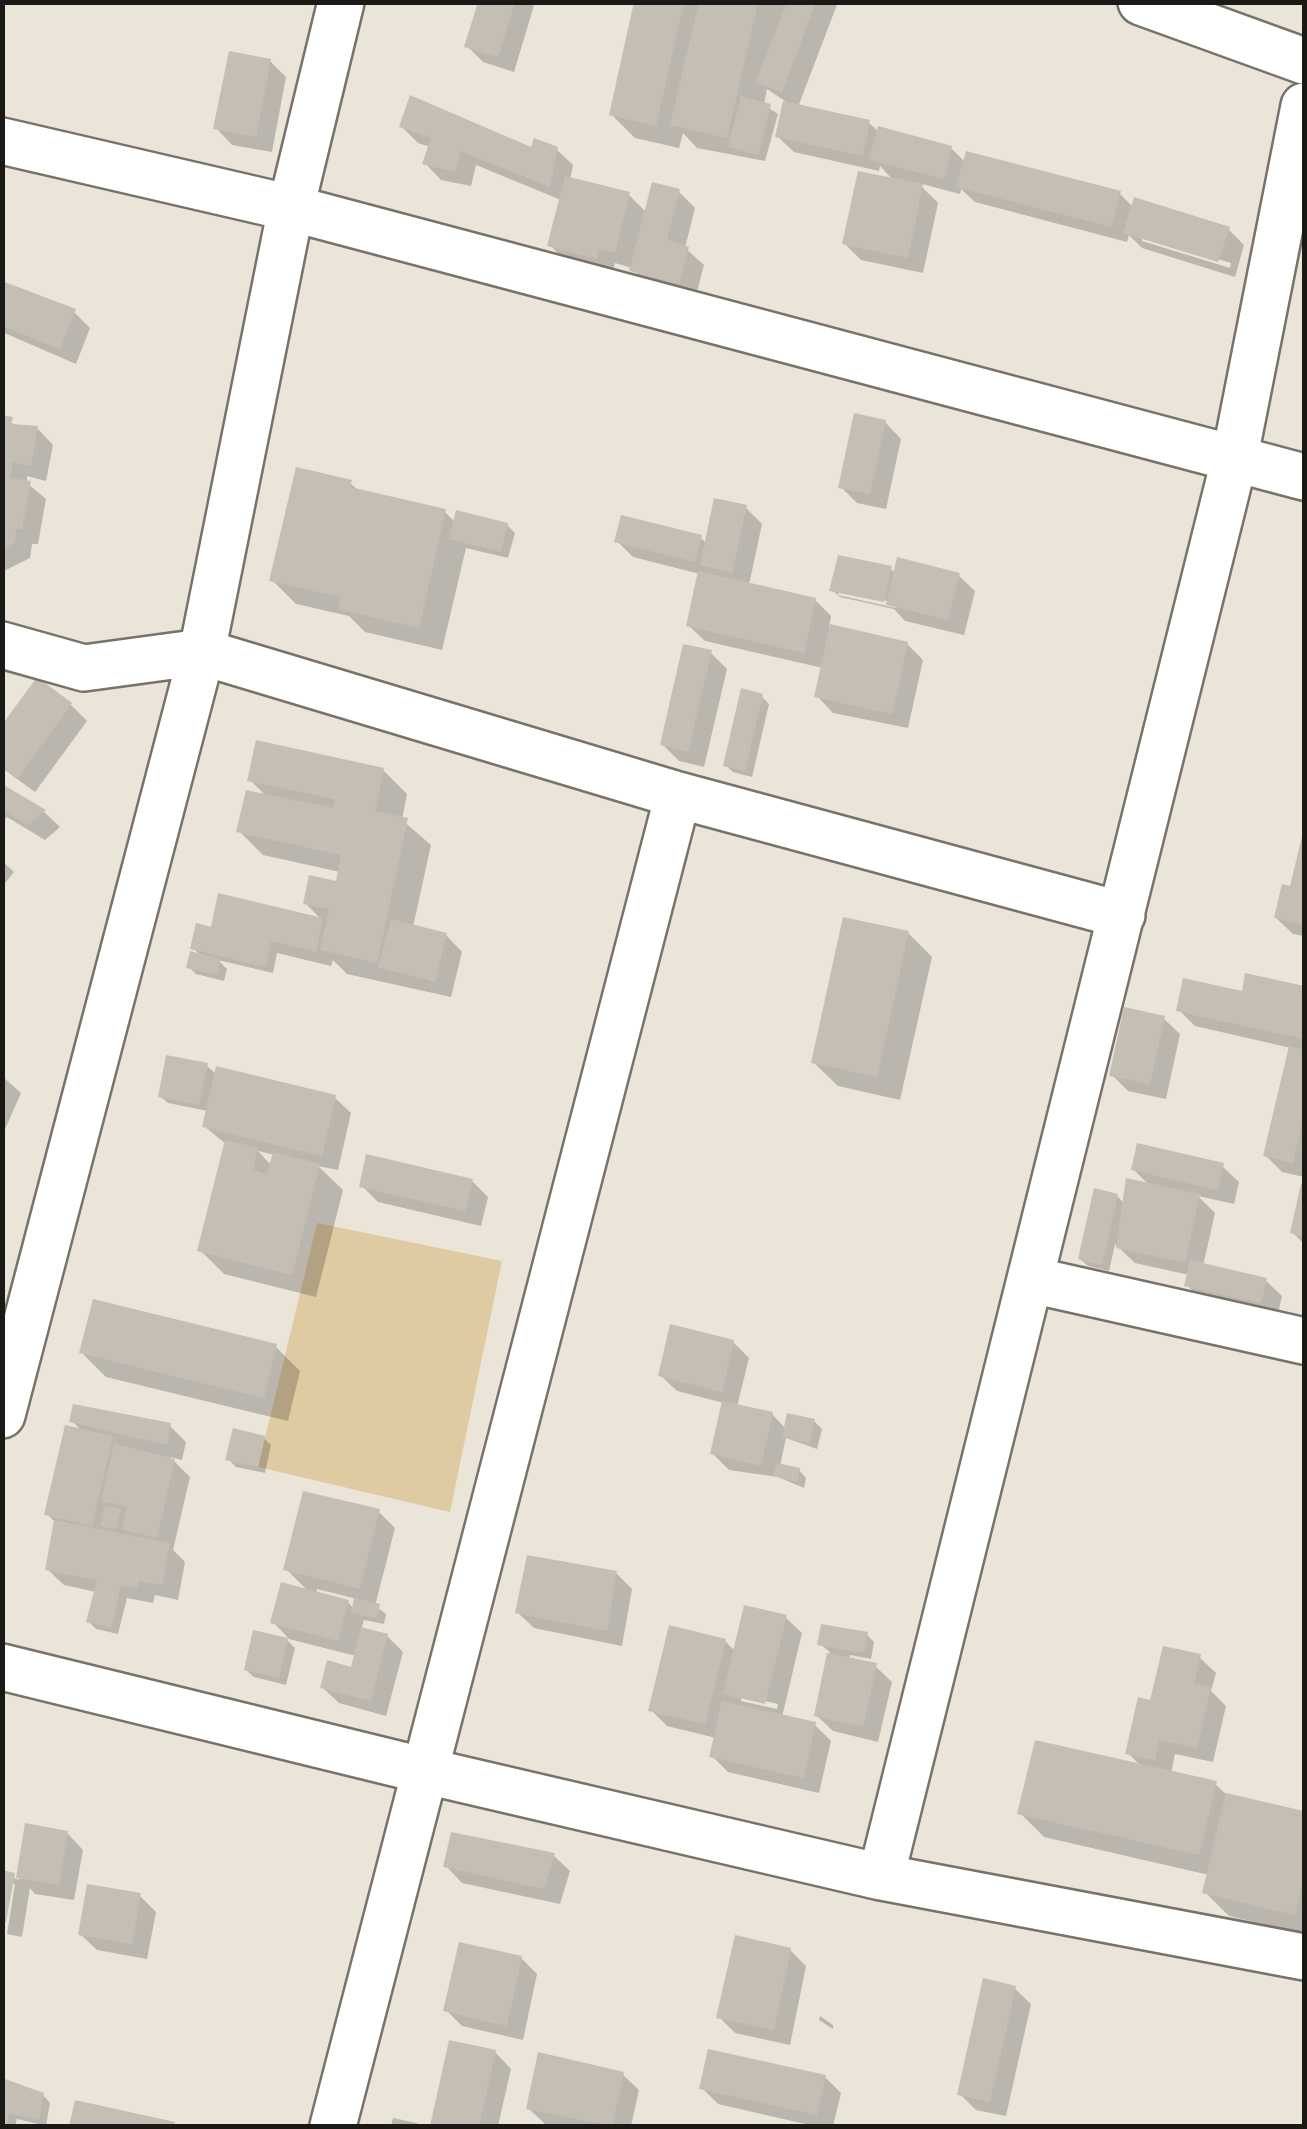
<!DOCTYPE html>
<style>
body{margin:0}
#map{position:relative;width:1307px;height:2129px;overflow:hidden;background:#eae4d9;font-family:Merriweather,serif}
canvas{display:block}
.frame{position:absolute;inset:0;border:5px solid #1b1915;pointer-events:none}
</style>
<div id="map">
<canvas width="1307" height="2129"></canvas>
<div class="frame"></div>
</div>
<script>
const c = document.querySelector('canvas').getContext('2d');
c.lineJoin = 'round';
function fillPath(path, color) {
  c.fillStyle = color;
  c.fill(path, 'evenodd');
}
function shape(rows) {
  const path = new Path2D();
  for (const r of rows) {
    path.moveTo(r[0], r[1]);
    for (let i = 2; i < r.length; i += 2) path.lineTo(r[i], r[i + 1]);
  }
  return path;
}
function stroke(path, color, width, dash) {
  c.strokeStyle = color;
  c.lineWidth = width;
  c.lineCap = dash ? 'butt' : 'round';
  c.setLineDash(dash || []);
  c.stroke(path);
}
fillPath(shape([
 [317,1223,502,1261,450,1512,258,1467]
]), '#dfcba2');
fillPath(shape([
 [480,2,535,2,514,72,483,62,467,46],
 [637,2,838,2,798,107,869,123,879,132,951,148,965,162,1119,193,1133,207,1228,229,1244,245,1235,277,1142,248,1129,235,1127,242,975,202,961,189,960,194,918,183,938,203,923,273,861,260,845,244,894,181,880,166,879,171,794,152,777,136,785,101,767,89,764,105,778,114,765,161,697,148,683,133,679,148,635,138,611,114],
 [1142,236,1231,263,1230,268,1142,241],
 [270,61,286,77,272,152,232,145,216,128],
 [402,127,533,150,556,149,573,165,570,180,629,195,647,213,679,192,695,208,685,248,704,265,695,299,648,286,632,268,615,263,613,273,566,262,550,245,561,200,476,165,471,186,441,180,425,163,430,147,418,143],
 [2,288,74,312,90,328,76,364,2,332],
 [2,418,19,427,37,428,53,445,46,481,27,476,27,483,46,499,38,544,32,544,30,558,2,572],
 [885,422,901,439,886,509,857,503,841,487],
 [350,483,360,492,445,512,456,523,507,525,515,533,508,558,466,548,442,650,365,632,349,616,296,604,272,580],
 [746,508,762,524,749,585,815,600,831,616,829,627,907,644,923,660,908,728,833,713,817,696,823,668,705,641,688,625,700,574,633,557,617,541,700,537,707,544],
 [891,569,896,574,958,575,975,591,964,635,905,621,894,609,840,597,832,590],
 [838,590,897,603,896,608,838,595],
 [711,653,727,669,704,767,679,761,662,744],
 [761,696,769,704,752,777,733,772,725,765],
 [71,705,87,721,35,792,2,768,2,729],
 [383,770,407,794,402,820,431,845,413,927,446,935,462,952,451,997,347,974,333,960,331,966,277,953,273,973,218,960,227,969,224,981,196,974,189,967,201,956,193,948,219,931,322,920,305,903,337,884,340,872,263,855,239,831,267,797,250,780],
 [2,787,44,812,60,827,45,840,7,817,2,821],
 [1304,832,1304,936,1293,934,1276,918,1292,889],
 [2,861,14,872,2,887],
 [908,933,932,957,900,1100,838,1086,813,1062],
 [1247,976,1304,989,1304,1177,1282,1172,1266,1156,1291,1048,1195,1026,1179,1010,1244,994],
 [1163,1018,1180,1034,1166,1099,1128,1091,1112,1075],
 [206,1065,217,1075,334,1097,351,1113,338,1170,318,1166,343,1190,316,1297,224,1274,200,1250,226,1144,204,1126,208,1111,168,1103,160,1096],
 [258,1151,275,1155,272,1166],
 [2,1076,21,1093,2,1136],
 [1222,1166,1239,1182,1234,1204,1198,1196,1215,1213,1203,1266,1265,1280,1282,1296,1277,1318,1203,1302,1187,1285,1189,1275,1135,1263,1115,1244,1109,1271,1088,1266,1080,1259,1117,1196,1124,1203,1150,1186,1133,1169],
 [472,1181,488,1197,481,1226,378,1202,362,1186],
 [1303,1186,1304,1187,1304,1244,1293,1233],
 [733,1342,749,1358,737,1407,772,1414,786,1429,814,1421,822,1429,817,1449,786,1438,780,1466,799,1470,806,1478,804,1488,778,1477,729,1470,713,1454,724,1403,677,1391,660,1375],
 [276,1347,300,1371,288,1421,106,1377,82,1353],
 [72,1421,170,1426,186,1442,182,1460,170,1457,190,1477,173,1550,185,1562,178,1600,155,1595,153,1603,127,1598,118,1634,96,1629,88,1621,96,1592,64,1585,47,1569,56,1523,47,1514,83,1432],
 [264,1438,271,1445,265,1473,236,1467,228,1459],
 [379,1512,395,1528,375,1606,386,1614,384,1624,364,1620,361,1630,387,1636,403,1652,386,1716,339,1703,322,1687,353,1670,356,1656,289,1639,273,1622,309,1592,286,1569],
 [317,1589,357,1599,354,1609,348,1602,316,1594],
 [616,1573,632,1589,622,1646,534,1628,517,1612],
 [785,1617,802,1633,782,1717,815,1725,831,1741,819,1793,728,1772,712,1756,716,1738,667,1726,651,1710,725,1641,736,1652],
 [741,1696,778,1704,777,1709,741,1701],
 [867,1635,874,1642,871,1659,850,1655,849,1660,875,1666,892,1682,878,1742,833,1731,816,1715,830,1652,820,1644],
 [287,1640,295,1648,286,1685,254,1677,246,1670],
 [1199,1657,1216,1673,1211,1691,1226,1706,1213,1762,1175,1754,1171,1774,1215,1784,1228,1796,1304,1814,1304,1934,1229,1916,1205,1892,1209,1875,1044,1837,1020,1813,1142,1767,1128,1753,1152,1703],
 [28,1826,67,1833,83,1850,74,1900,35,1894,30,1888,22,1937,7,1934,15,1884,10,1884,2,1929,2,1873,19,1880],
 [553,1855,570,1871,560,1904,462,1883,446,1866],
 [139,1895,156,1912,147,1959,97,1950,80,1934],
 [790,1950,806,1966,790,2045,735,2033,719,2017],
 [521,1958,537,1974,523,2040,462,2026,446,2010],
 [1014,1988,1031,2004,1006,2116,976,2110,960,2094],
 [820,2016,833,2025,833,2029,819,2020],
 [495,2052,511,2069,498,2126,434,2126],
 [622,2074,639,2090,631,2126,555,2126,545,2124,528,2108],
 [825,2077,841,2093,833,2126,814,2126,718,2104,702,2088],
 [2,2084,43,2095,50,2103,46,2126,17,2119,15,2126,2,2126],
 [77,2103,174,2124,176,2126,72,2126],
 [393,2118,417,2123,420,2126,391,2126]
]), '#0003');
fillPath(shape([
 [478,2,515,2,498,57,464,47],
 [634,2,684,2,656,126,609,115],
 [699,2,758,2,727,138,670,125],
 [787,2,816,2,782,92,756,82],
 [229,51,271,59,256,137,213,129],
 [410,95,531,147,534,138,558,147,550,187,460,151,455,172,422,164,431,138,399,127],
 [741,96,771,104,758,155,728,147],
 [783,101,870,120,863,156,775,137],
 [878,126,952,146,944,179,869,160],
 [966,151,1121,191,1111,227,956,187],
 [858,171,923,184,908,258,842,244],
 [565,176,630,192,615,253,599,249,597,259,547,246],
 [652,182,680,189,667,240,689,247,679,284,629,271],
 [1134,197,1230,227,1218,262,1123,233],
 [2,281,76,309,60,349,2,326],
 [854,413,886,420,870,494,838,488],
 [2,415,13,417,11,424,38,426,31,466,12,462,11,478,31,481,22,529,16,529,15,542,2,551],
 [296,467,352,480,350,487,446,509,419,628,338,609,341,597,269,581],
 [714,498,747,505,732,573,700,565],
 [456,510,508,523,501,552,449,539],
 [621,515,702,535,695,562,614,542],
 [838,555,892,566,884,602,829,591],
 [897,557,960,573,948,620,886,605],
 [698,571,816,598,804,653,686,626],
 [830,624,908,642,892,714,814,697],
 [683,644,712,650,688,752,660,745],
 [37,677,72,703,18,778,2,767,2,725],
 [741,688,763,694,745,771,723,766],
 [256,740,384,768,375,811,408,818,377,963,320,950,329,909,303,904,309,875,336,881,341,855,236,832,246,790,333,808,335,799,247,781],
 [2,784,46,810,28,825,2,810],
 [1304,828,1304,925,1274,918,1282,884,1290,886],
 [218,893,323,918,316,952,271,941,265,967,190,949,196,923,211,927],
 [843,917,909,931,877,1077,811,1063],
 [391,919,447,933,435,982,378,967],
 [190,951,221,959,217,975,186,968],
 [1245,973,1304,986,1304,1039,1176,1011,1183,978,1242,991],
 [1124,1007,1165,1016,1150,1084,1109,1076],
 [1289,1046,1304,1050,1304,1113,1293,1163,1263,1156],
 [166,1055,208,1063,199,1105,158,1097],
 [216,1066,336,1095,322,1156,202,1127],
 [225,1140,258,1148,253,1170,267,1174,273,1152,320,1164,292,1275,197,1251],
 [1137,1143,1224,1163,1218,1190,1131,1170],
 [366,1154,473,1179,465,1211,359,1187],
 [1126,1178,1200,1194,1185,1263,1116,1248],
 [1301,1184,1304,1184,1304,1237,1290,1233],
 [1094,1188,1118,1194,1102,1265,1078,1259],
 [1190,1260,1267,1278,1261,1303,1184,1286],
 [93,1299,277,1344,264,1398,79,1353],
 [670,1324,734,1340,722,1392,658,1376],
 [722,1401,773,1412,761,1466,710,1454],
 [73,1404,171,1423,167,1445,69,1422],
 [787,1413,815,1419,810,1443,782,1437],
 [65,1425,113,1436,92,1526,44,1515],
 [233,1428,265,1436,258,1467,225,1460],
 [114,1444,175,1459,157,1538,122,1530,127,1507,101,1501],
 [777,1463,800,1468,797,1482,773,1476],
 [303,1491,380,1509,360,1589,283,1570],
 [105,1506,121,1509,116,1529,100,1526],
 [54,1520,170,1543,162,1585,139,1581,137,1588,121,1585,111,1628,86,1622,97,1580,45,1570],
 [527,1555,617,1571,607,1631,515,1613],
 [281,1582,349,1600,338,1641,270,1623],
 [354,1598,380,1604,377,1618,351,1613],
 [744,1605,787,1615,765,1704,723,1694],
 [821,1624,868,1632,864,1653,817,1645],
 [669,1625,726,1639,705,1724,648,1711],
 [361,1627,388,1634,371,1701,320,1688,327,1660,351,1667],
 [253,1630,288,1638,279,1678,244,1670],
 [1163,1646,1201,1654,1194,1684,1211,1687,1197,1748,1159,1740,1155,1760,1125,1754,1138,1697,1150,1700],
 [827,1653,877,1663,863,1727,814,1716],
 [722,1701,816,1722,804,1778,709,1757],
 [1035,1740,1217,1781,1199,1855,1017,1814],
 [1226,1793,1304,1811,1304,1874,1295,1915,1202,1893],
 [25,1823,68,1831,59,1885,16,1878],
 [451,1832,555,1853,544,1889,443,1867],
 [2,1870,15,1873,6,1922,2,1922],
 [87,1884,141,1893,132,1944,78,1935],
 [735,1935,791,1948,774,2030,716,2018],
 [459,1942,522,1956,507,2026,443,2011],
 [983,1978,1016,1986,990,2102,957,2095],
 [449,2040,496,2050,479,2126,430,2126],
 [708,2049,826,2075,817,2115,699,2089],
 [538,2052,624,2072,612,2126,526,2109],
 [2,2078,44,2093,39,2120,9,2113,7,2126,2,2126],
 [75,2100,175,2122,174,2126,69,2126]
]), '#c4beb4');
const street = shape([
 [1141,2,1304,61],
 [2,141,291,208,1304,477],
 [2,645,84,668,202,652,678,795,1122,915],
 [1032,1280,1304,1341],
 [2,1415,202,652,291,208,341,2],
 [2,1667,422,1770,881,1877,1304,1957],
 [881,1877,1234,461,1304,106],
 [333,2126,678,795]
]);
stroke(street, '#777369', 50);
stroke(street, '#fff', 45);
</script>
